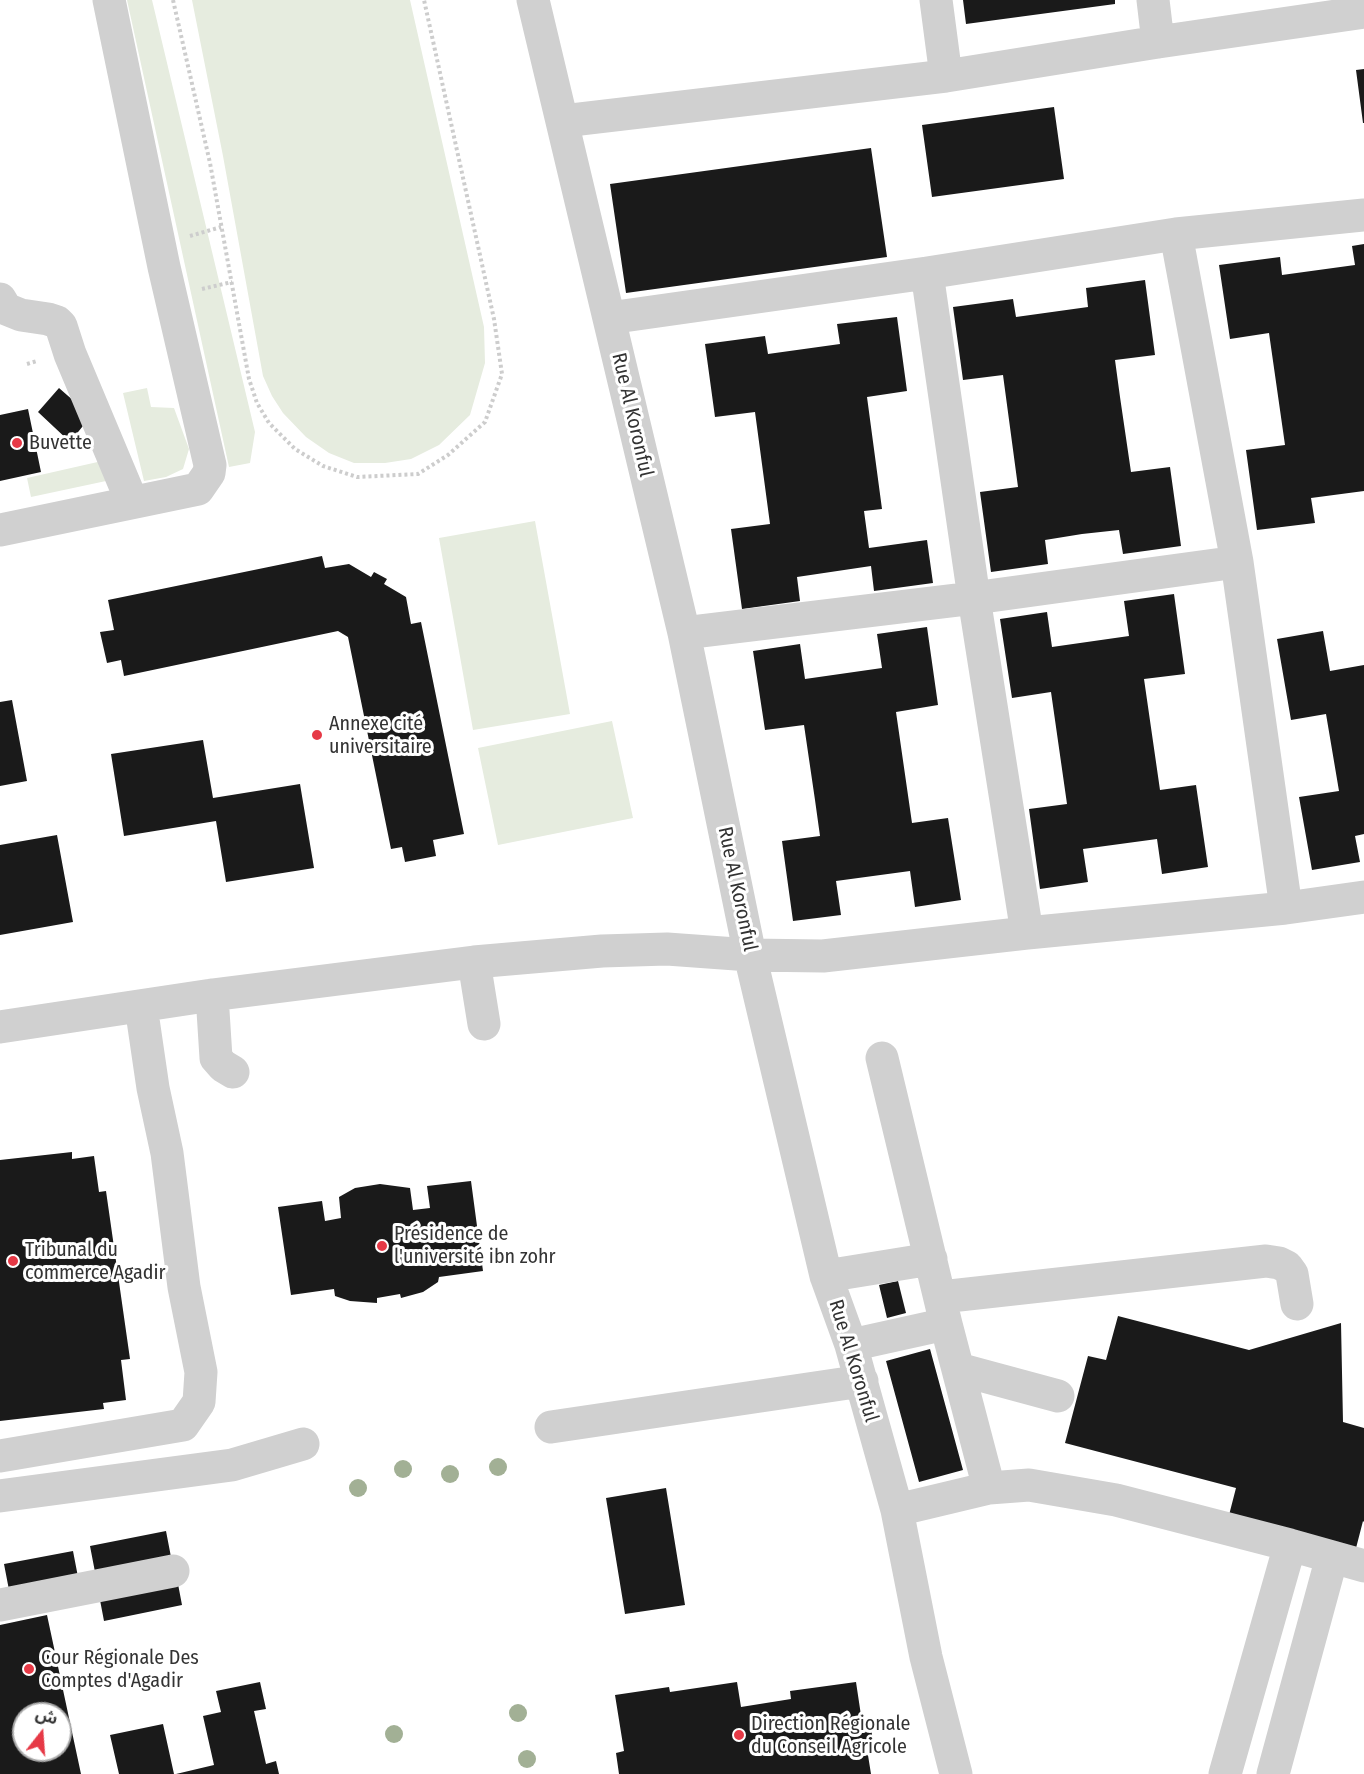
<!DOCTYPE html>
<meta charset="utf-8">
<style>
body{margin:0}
#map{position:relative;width:1364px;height:1774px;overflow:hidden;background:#fff;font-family:"Fira Sans Condensed","Noto Sans Arabic",sans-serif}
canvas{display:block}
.north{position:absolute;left:12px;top:1702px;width:60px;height:60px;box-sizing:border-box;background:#fff;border:2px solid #adadad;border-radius:50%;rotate:17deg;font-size:16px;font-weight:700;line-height:24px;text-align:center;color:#333}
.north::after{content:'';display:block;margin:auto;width:21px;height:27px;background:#e63946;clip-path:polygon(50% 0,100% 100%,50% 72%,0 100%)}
</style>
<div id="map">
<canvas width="1364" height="1774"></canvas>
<div class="north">ش</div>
</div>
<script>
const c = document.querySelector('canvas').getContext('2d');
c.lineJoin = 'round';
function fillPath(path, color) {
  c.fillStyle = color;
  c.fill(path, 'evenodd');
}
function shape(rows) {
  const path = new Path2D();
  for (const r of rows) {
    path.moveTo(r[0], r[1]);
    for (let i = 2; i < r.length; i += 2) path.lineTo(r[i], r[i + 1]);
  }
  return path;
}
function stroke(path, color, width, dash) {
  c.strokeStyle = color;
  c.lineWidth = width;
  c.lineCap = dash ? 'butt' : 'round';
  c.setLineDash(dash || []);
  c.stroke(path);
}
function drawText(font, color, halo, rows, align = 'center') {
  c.font = font + ' "Fira Sans Condensed",sans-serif';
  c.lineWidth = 6;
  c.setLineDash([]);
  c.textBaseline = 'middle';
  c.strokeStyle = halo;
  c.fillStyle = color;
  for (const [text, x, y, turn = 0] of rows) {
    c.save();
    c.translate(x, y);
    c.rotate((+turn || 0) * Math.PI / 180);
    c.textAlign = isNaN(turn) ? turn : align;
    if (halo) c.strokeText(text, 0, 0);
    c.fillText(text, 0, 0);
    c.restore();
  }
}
fillPath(shape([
 [127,0,152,0,255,432,250,463,229,467],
 [192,0,410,0,484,327,485,363,470,415,439,445,411,459,385,463,354,463,329,453,306,437,283,413,272,396,263,376,223,156],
 [147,388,151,407,174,408,189,449,183,469,166,477,144,481,123,393],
 [102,461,106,481,31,497,27,478],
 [535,521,570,714,473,730,439,538],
 [612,721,633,818,498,845,478,748]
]), '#e6ecdf');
fillPath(shape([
 [963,0,1115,0,1115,4,966,24],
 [1364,69,1364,123,1363,123,1356,70],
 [1054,107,1064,179,932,197,922,125],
 [871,148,887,257,626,293,610,184],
 [1364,244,1364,491,1311,498,1315,523,1257,530,1246,450,1285,445,1269,333,1230,339,1219,265,1280,257,1282,275,1355,265,1352,246],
 [1145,280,1155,355,1115,360,1120,397,1131,472,1170,467,1181,546,1123,554,1119,530,1082,534,1045,540,1048,564,991,572,980,492,1018,487,1003,375,963,380,953,307,1013,299,1016,317,1088,307,1086,288],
 [897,317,907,391,867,397,882,509,864,511,869,548,927,540,933,583,874,591,871,566,797,577,800,601,742,609,731,529,770,524,755,412,715,417,705,344,765,336,768,354,840,344,837,324],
 [59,388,91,416,70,442,38,412],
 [28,409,41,472,0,481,0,415],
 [322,556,325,568,349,564,371,577,374,572,387,579,384,584,406,597,411,624,421,622,464,834,433,840,436,856,405,862,402,847,391,849,348,637,338,631,124,676,121,660,107,663,100,632,114,630,108,600],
 [1174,594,1185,674,1144,679,1160,790,1196,785,1208,867,1162,874,1157,839,1083,849,1088,882,1040,889,1029,809,1067,804,1051,692,1012,698,1000,619,1047,612,1052,647,1129,636,1124,601],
 [927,627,938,705,896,712,912,823,948,818,961,900,915,907,910,871,836,881,841,915,793,921,782,841,820,836,815,800,804,725,765,730,753,651,800,644,805,679,882,668,877,634],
 [1323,631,1330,671,1364,665,1364,834,1355,836,1360,862,1312,870,1299,797,1339,791,1326,714,1291,720,1277,639],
 [12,700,27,781,0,786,0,702],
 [203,740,213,798,300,784,314,868,226,882,216,821,124,836,111,754],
 [57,835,73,922,0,935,0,845],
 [72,1152,72,1159,94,1156,99,1192,106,1191,130,1359,121,1360,126,1400,103,1403,104,1409,0,1421,0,1160],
 [471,1181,483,1271,439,1277,438,1282,423,1292,401,1298,400,1294,377,1298,377,1303,350,1301,335,1296,334,1289,291,1295,278,1207,322,1201,325,1221,341,1218,339,1197,355,1188,380,1184,410,1188,413,1210,430,1208,427,1186],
 [898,1281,906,1313,887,1318,879,1285],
 [1118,1316,1249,1350,1341,1323,1343,1422,1364,1428,1364,1522,1363,1521,1355,1552,1228,1519,1236,1488,1065,1443,1088,1356,1106,1360],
 [930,1349,963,1470,919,1482,886,1361],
 [666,1488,685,1605,625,1614,606,1498],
 [166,1531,171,1557,95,1572,90,1546],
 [73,1551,78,1577,9,1590,4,1564],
 [178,1584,182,1605,104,1621,100,1600],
 [47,1615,81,1774,0,1774,0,1625],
 [24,1714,60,1714,60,1750,24,1750],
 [260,1682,266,1709,254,1711,266,1764,276,1761,279,1774,176,1774,214,1765,203,1716,221,1712,216,1691],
 [737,1682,741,1707,791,1699,790,1691,856,1682,862,1722,870,1721,874,1748,867,1749,871,1774,619,1774,616,1753,624,1751,615,1695,669,1687,670,1692],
 [163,1724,174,1774,119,1774,110,1735]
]), '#1a1a1a');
stroke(shape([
 [173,0,210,163,249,379,257,403,269,423,295,449,323,466,357,477,418,474,448,455,485,422,502,374,494,319,424,0],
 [190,236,221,227],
 [202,289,232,282],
 [27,364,37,361]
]), '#cdcdcd', 4, [3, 3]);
stroke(shape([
 [533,0,684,633,750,955,826,1276,851,1345,897,1510,926,1657,956,1774],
 [936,0,946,76],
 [1153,0,1158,42],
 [563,121,946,76,1158,42,1364,12],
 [1176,234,1237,562,1286,908],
 [927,273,974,598,1027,933],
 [0,299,6,309,21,315,48,319,57,322,61,326,70,354,132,502],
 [609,318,927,273,1176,234,1364,215],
 [0,530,198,489,209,473,210,465,164,267,109,0],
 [684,633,974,598,1237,562],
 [474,962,484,1024],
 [212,995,216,1058,223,1066,233,1072],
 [0,1027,212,995,474,962,602,951,667,949,750,955,823,956,1027,933,1286,908,1364,897],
 [882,1058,946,1324,989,1488],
 [826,1276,931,1259],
 [941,1297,1266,1261,1279,1263,1287,1267,1292,1274,1297,1304],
 [851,1345,946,1324],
 [958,1369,1058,1396],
 [551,1427,862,1381],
 [0,1456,183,1425,199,1402,201,1372,184,1287,167,1153,153,1088,141,1006],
 [0,1496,232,1465,303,1444],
 [897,1510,989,1488,1029,1485,1116,1500,1290,1545,1364,1566],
 [0,1605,173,1571],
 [1225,1774,1290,1545],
 [1273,1774,1332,1557]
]), '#d0d0d0', 33);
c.fillStyle = '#a2b095';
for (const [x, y] of [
 [498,1467],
 [403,1469],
 [450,1474],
 [358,1488],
 [518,1713],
 [394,1734],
 [527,1759]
]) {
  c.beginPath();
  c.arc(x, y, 9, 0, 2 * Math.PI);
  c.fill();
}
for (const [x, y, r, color] of [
 [17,443,6,"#e63946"],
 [317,735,6,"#e63946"],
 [382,1246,6,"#e63946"],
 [13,1261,6,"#e63946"],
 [29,1669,6,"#e63946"],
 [739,1735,6,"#e63946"]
]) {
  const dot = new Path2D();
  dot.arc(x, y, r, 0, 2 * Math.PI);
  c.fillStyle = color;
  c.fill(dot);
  stroke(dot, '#fff', 2);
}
drawText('20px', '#333', '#fff', [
 ["Rue Al Koronful",632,415,77],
 ["Rue Al Koronful",737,889,78],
 ["Rue Al Koronful",853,1361,73]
]);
drawText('20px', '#333', '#fff', [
 ["Buvette",29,443],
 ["Annexe cité",329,724],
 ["universitaire",329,747],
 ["Présidence de",394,1234],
 ["l'université ibn zohr",394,1257],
 ["Tribunal du",25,1250],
 ["commerce Agadir",25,1273],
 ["Cour Régionale Des",41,1658],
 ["Comptes d'Agadir",41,1681],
 ["Direction Régionale",751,1724],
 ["du Conseil Agricole",751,1747]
], 'left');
</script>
